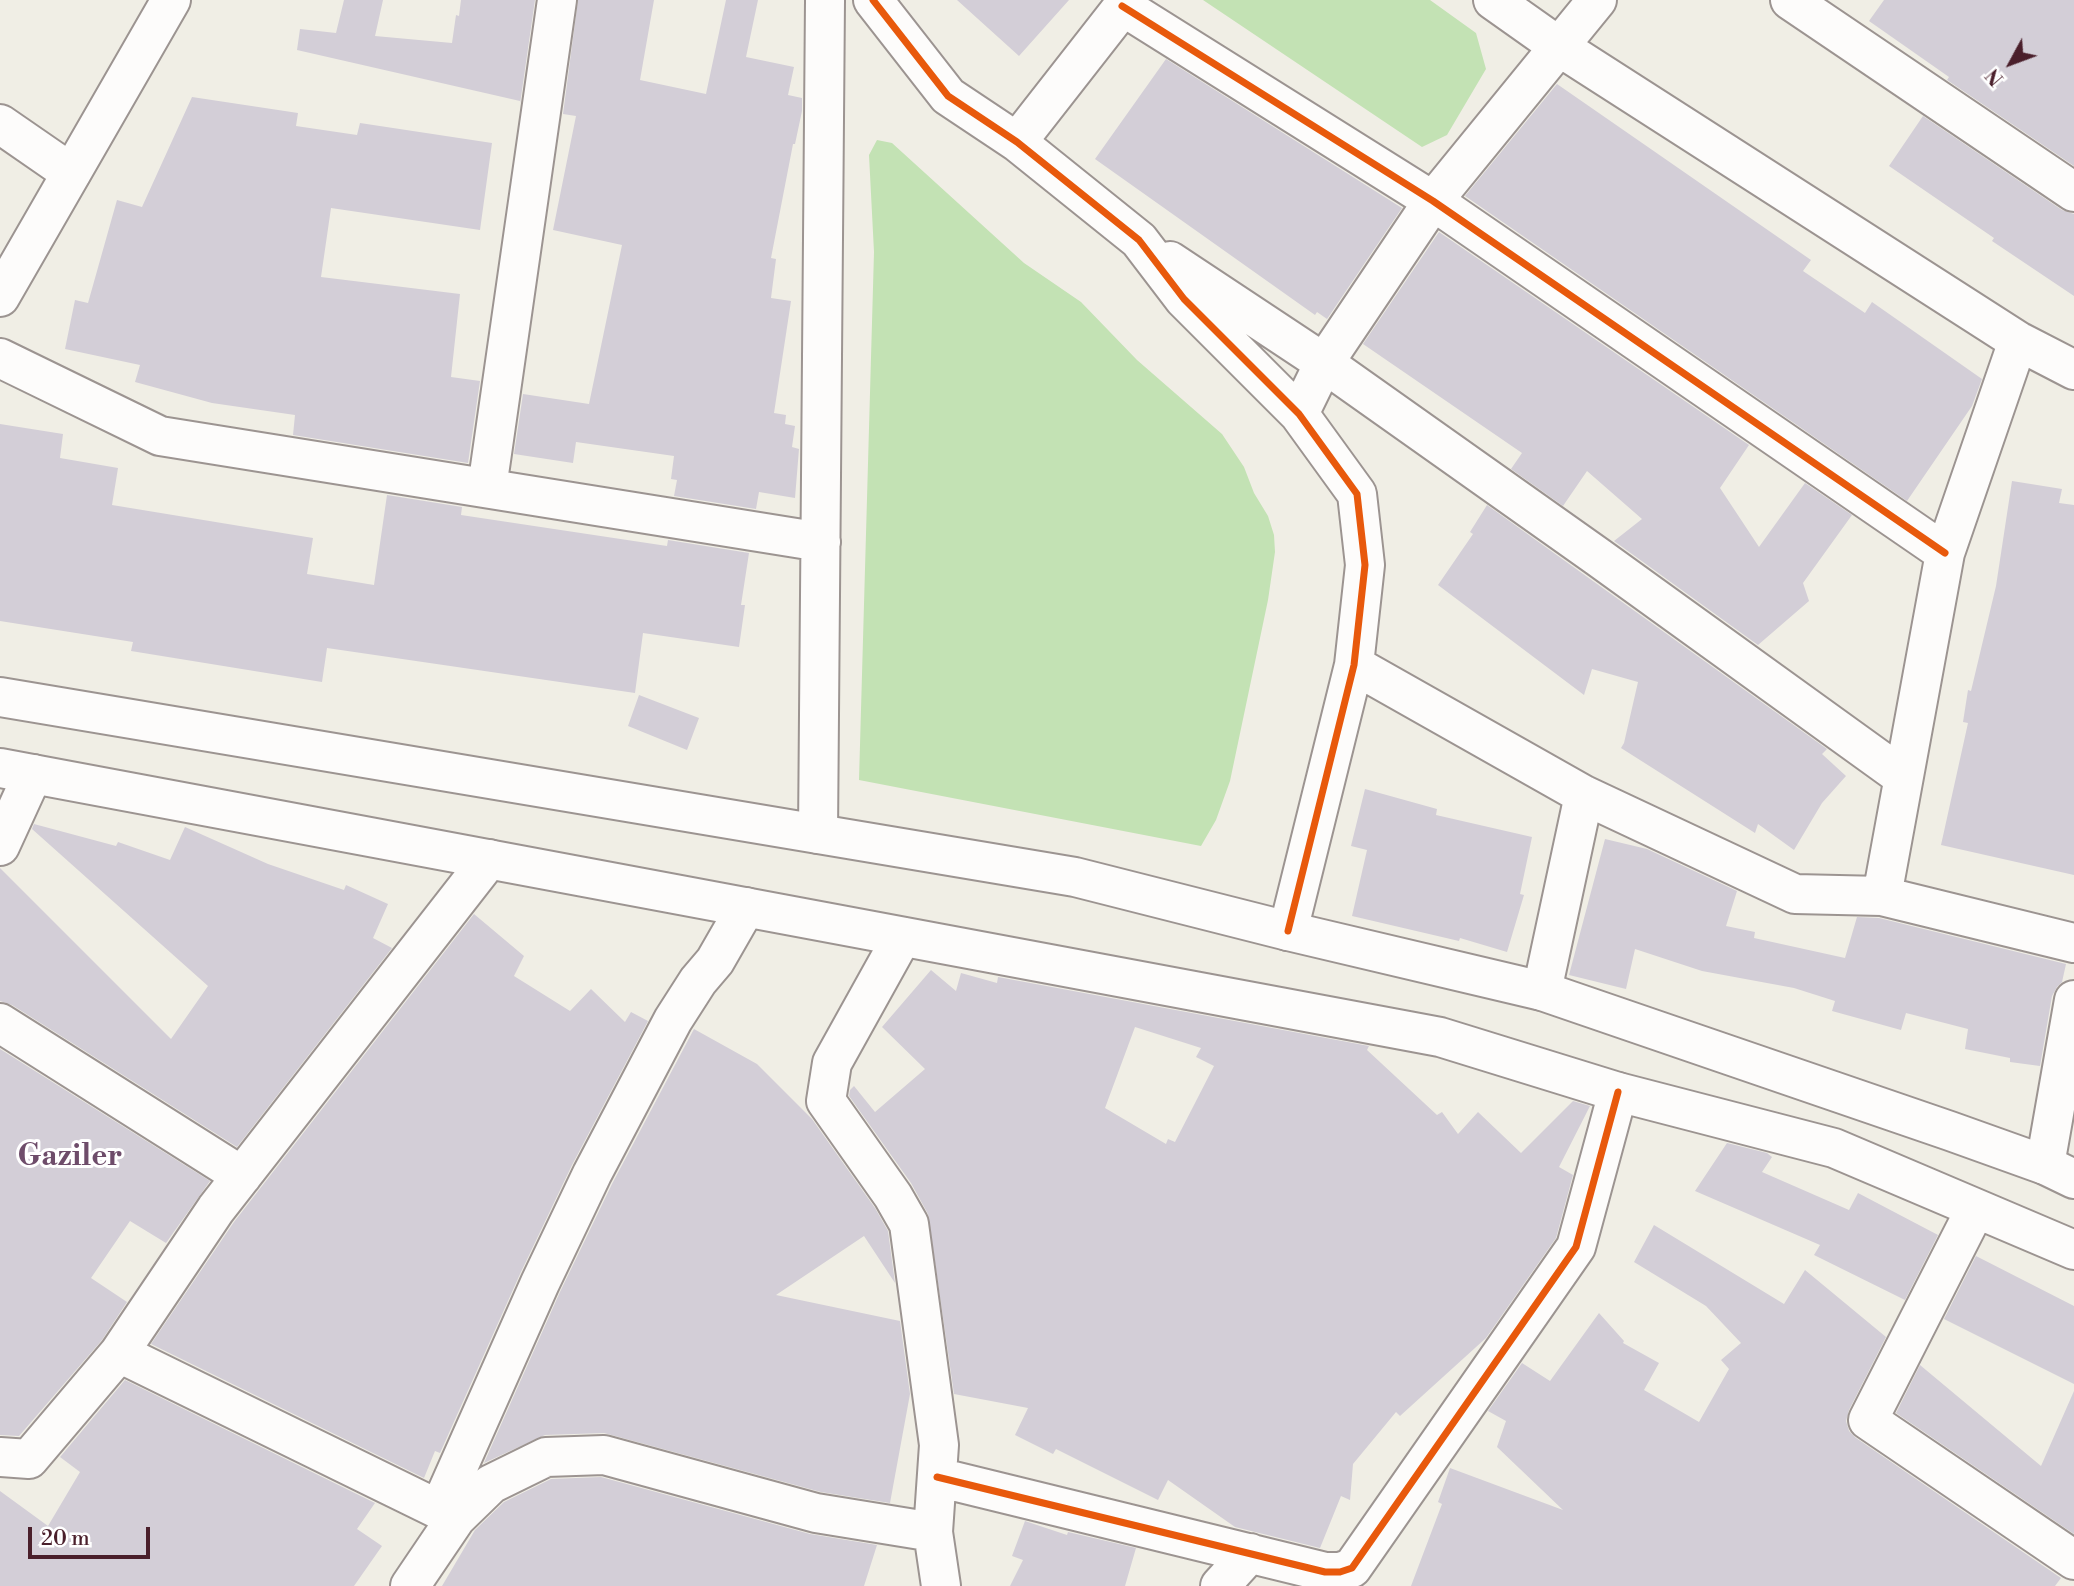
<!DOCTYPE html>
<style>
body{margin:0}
#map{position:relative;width:2074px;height:1586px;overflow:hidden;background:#f0eee5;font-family:"Libre Bodoni",serif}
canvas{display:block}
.north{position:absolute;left:1976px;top:28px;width:70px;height:70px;-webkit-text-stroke:5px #fff;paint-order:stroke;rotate:229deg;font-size:19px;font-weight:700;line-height:28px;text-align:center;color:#4a1f2b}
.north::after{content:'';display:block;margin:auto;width:24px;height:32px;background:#4a1f2b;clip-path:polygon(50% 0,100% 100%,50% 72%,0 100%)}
.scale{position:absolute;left:28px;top:1527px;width:122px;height:32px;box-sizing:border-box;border:4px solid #4a1f2b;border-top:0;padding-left:9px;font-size:21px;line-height:24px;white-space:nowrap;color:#4a1f2b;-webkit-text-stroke:5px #fff;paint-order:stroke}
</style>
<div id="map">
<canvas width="2074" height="1586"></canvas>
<div class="north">N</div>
<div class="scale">20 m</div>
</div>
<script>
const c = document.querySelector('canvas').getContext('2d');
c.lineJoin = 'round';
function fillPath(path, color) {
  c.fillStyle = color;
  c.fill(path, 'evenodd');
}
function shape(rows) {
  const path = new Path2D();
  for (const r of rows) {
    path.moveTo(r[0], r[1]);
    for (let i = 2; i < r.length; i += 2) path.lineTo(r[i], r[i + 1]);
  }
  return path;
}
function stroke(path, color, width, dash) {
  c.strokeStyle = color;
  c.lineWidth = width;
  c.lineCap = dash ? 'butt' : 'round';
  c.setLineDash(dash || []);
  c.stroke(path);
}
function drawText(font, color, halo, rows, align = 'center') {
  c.font = font + ' "Libre Bodoni",serif';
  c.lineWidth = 6;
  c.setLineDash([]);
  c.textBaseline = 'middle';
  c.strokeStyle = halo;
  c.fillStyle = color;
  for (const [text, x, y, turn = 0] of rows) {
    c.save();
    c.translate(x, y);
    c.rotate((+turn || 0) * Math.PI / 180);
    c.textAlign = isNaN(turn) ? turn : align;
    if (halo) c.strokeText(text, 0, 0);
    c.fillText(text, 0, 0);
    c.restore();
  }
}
fillPath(shape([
 [1203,0,1430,0,1476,33,1486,69,1447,135,1422,147],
 [877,140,892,143,1024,263,1081,302,1137,360,1222,434,1244,467,1254,493,1268,516,1274,535,1275,552,1268,600,1230,781,1216,820,1201,846,859,780,874,252,869,155]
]), '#c3e2b4');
fillPath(shape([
 [344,0,383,0,375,36,452,43,456,15,459,16,461,0,535,0,520,104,520,101,297,50,300,29,336,33],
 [578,0,654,0,640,80,706,94,726,0,758,0,746,57,794,67,788,95,802,98,802,111,795,144,793,144,771,258,776,259,771,298,791,301,774,413,786,415,785,424,795,426,792,447,799,449,795,498,759,492,756,509,674,496,677,480,671,479,674,456,576,442,573,463,514,454,523,394,589,404,622,245,553,230,576,116,563,114],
 [957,0,1069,0,1019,56],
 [1884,0,2074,0,2074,166,1947,80,1949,77,1869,21],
 [1166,59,1402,208,1327,319,1317,312,1315,315,1095,159],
 [1557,84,1811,260,1803,271,1865,313,1872,302,1982,379,1972,406,1907,501,1465,196],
 [192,97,298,113,296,126,357,135,360,123,492,143,480,230,331,208,321,277,460,294,451,377,480,381,468,463,293,435,295,415,212,403,135,382,140,365,65,349,75,300,88,303,117,200,142,207],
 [1923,116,2062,210,2074,214,2074,296,1992,241,1994,238,1889,166],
 [1439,232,1749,445,1720,488,1759,547,1805,483,1852,515,1803,583,1809,601,1758,645,1614,541,1642,519,1587,471,1563,506,1511,469,1522,453,1363,344],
 [0,424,63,434,60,458,118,468,112,505,313,538,307,574,374,585,387,495,462,507,461,515,667,546,668,540,749,553,741,605,745,605,739,647,643,633,635,693,327,648,322,682,131,651,133,642,0,621],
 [2012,481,2062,489,2059,503,2074,505,2074,875,1941,845,1968,723,1963,722,1968,690,1971,691,1996,586],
 [1487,505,1827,749,1822,754,1846,776,1822,803,1794,850,1758,824,1755,833,1621,748,1624,743,1638,682,1592,669,1584,695,1438,585,1473,534,1470,532],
 [639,695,699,718,687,750,628,726],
 [1365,789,1437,809,1436,815,1532,837,1520,894,1524,895,1507,952,1460,938,1459,941,1352,916,1367,850,1351,846],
 [34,824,116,846,118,842,170,860,185,827,268,864,344,890,346,885,388,904,373,938,392,948,237,1147,12,1005,0,1001,0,868,171,1039,208,986,32,829],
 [1605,839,1647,849,1737,891,1726,926,1755,932,1754,938,1845,958,1857,917,1879,918,2066,964,2062,982,2057,987,2052,996,2040,1066,2010,1062,2010,1058,1965,1049,1968,1029,1906,1013,1901,1030,1832,1011,1835,1001,1794,988,1702,971,1635,949,1626,989,1569,975],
 [474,914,524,956,514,976,570,1011,591,989,625,1022,631,1012,648,1021,572,1165,520,1274,440,1453,435,1451,424,1478,151,1344,234,1222],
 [931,970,956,991,961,973,997,983,998,977,1369,1046,1367,1050,1437,1115,1442,1112,1458,1134,1478,1112,1521,1153,1573,1101,1590,1106,1559,1167,1573,1175,1556,1238,1486,1338,1400,1416,1396,1412,1353,1464,1350,1500,1341,1496,1320,1548,1235,1527,1168,1480,1158,1500,1056,1449,1053,1454,1015,1435,1028,1408,954,1394,928,1214,911,1183,849,1096,850,1090,854,1086,875,1112,925,1069,882,1027],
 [1135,1027,1201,1048,1196,1057,1214,1066,1175,1142,1168,1139,1166,1144,1105,1108],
 [694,1029,757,1064,812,1119,875,1208,888,1231,895,1283,864,1236,776,1295,900,1321,910,1394,890,1503,821,1492,604,1433,545,1435,484,1463,560,1292,612,1184],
 [0,1049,210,1181,166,1243,130,1221,91,1278,127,1302,102,1340,19,1436,0,1435],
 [1727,1143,1767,1153,1772,1157,1762,1172,1849,1210,1858,1193,1938,1235,1905,1300,1814,1255,1820,1245,1695,1191],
 [1654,1225,1784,1304,1805,1270,1886,1337,1849,1410,1846,1421,1849,1431,1856,1438,2061,1578,2055,1586,1411,1586,1442,1504,1438,1502,1450,1468,1563,1510,1497,1447,1506,1421,1488,1411,1522,1363,1550,1381,1599,1313,1624,1341,1623,1343,1659,1363,1644,1390,1699,1422,1729,1369,1721,1360,1741,1343,1706,1306,1634,1262],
 [1976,1256,2074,1306,2074,1384,1944,1319],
 [1920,1365,2041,1466,2074,1391,2074,1534,1896,1413],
 [125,1380,375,1503,357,1529,382,1546,354,1586,0,1586,0,1491,48,1526,80,1472,60,1457],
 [601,1477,810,1534,877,1545,864,1586,442,1586,475,1530,504,1502,551,1479],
 [1025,1521,1067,1535,1068,1532,1136,1548,1125,1586,1010,1586,1023,1560,1012,1556]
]), '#d3ced7');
const street = shape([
 [873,0,948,96,1017,142,1139,240,1184,299,1299,414,1357,494,1365,565,1354,665,1288,931],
 [1493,0,1558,46,2018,341,2074,370],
 [1790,0,2074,192],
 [1122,6,1433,201,1945,553],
 [0,124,71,173],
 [1017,142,1128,0],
 [1170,261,1324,363,1598,557,1903,777],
 [0,358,160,436,821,542],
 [1299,414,1324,363,1433,201,1597,0],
 [487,488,557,0],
 [1354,665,1584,795,1795,894,1882,896,2074,943],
 [818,834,825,0],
 [0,846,33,774],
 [1882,896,1945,553,2018,341],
 [902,937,832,1063,826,1101,893,1196,909,1224,939,1445,933,1532,941,1586],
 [1542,991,1584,795],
 [0,1023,242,1176],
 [2045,1165,2074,1000],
 [1975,1210,1868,1420,2074,1560],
 [119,1353,456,1518],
 [0,1457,29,1459,119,1353,216,1209,489,859],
 [937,1477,1325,1572,1340,1572,1352,1568,1576,1247,1618,1092],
 [439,1510,540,1283,592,1174,673,1020,698,981,715,961,746,907],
 [410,1586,456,1518,491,1484,546,1457,604,1455,816,1513,933,1532],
 [1220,1586,1250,1553]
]);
const secondary = shape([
 [0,297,171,0],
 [0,697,1075,877,1288,931,1542,991,1950,1131,2045,1165,2074,1179],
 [0,768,1440,1037,1618,1092,1834,1148,2074,1250]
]);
stroke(street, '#9c9491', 42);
stroke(secondary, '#9c9491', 42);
stroke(street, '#fdfcfb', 38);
stroke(secondary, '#fdfcfb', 38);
stroke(shape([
 [873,0,948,96,1017,142,1139,240,1184,299,1299,414,1357,494,1365,565,1354,665,1288,931],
 [1122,6,1433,201,1945,553],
 [937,1477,1325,1572,1340,1572,1352,1568,1576,1247,1618,1092]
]), '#e8590c', 7);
drawText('bold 30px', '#6e4c6a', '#fff', [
 ["Gaziler",70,1158]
]);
</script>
